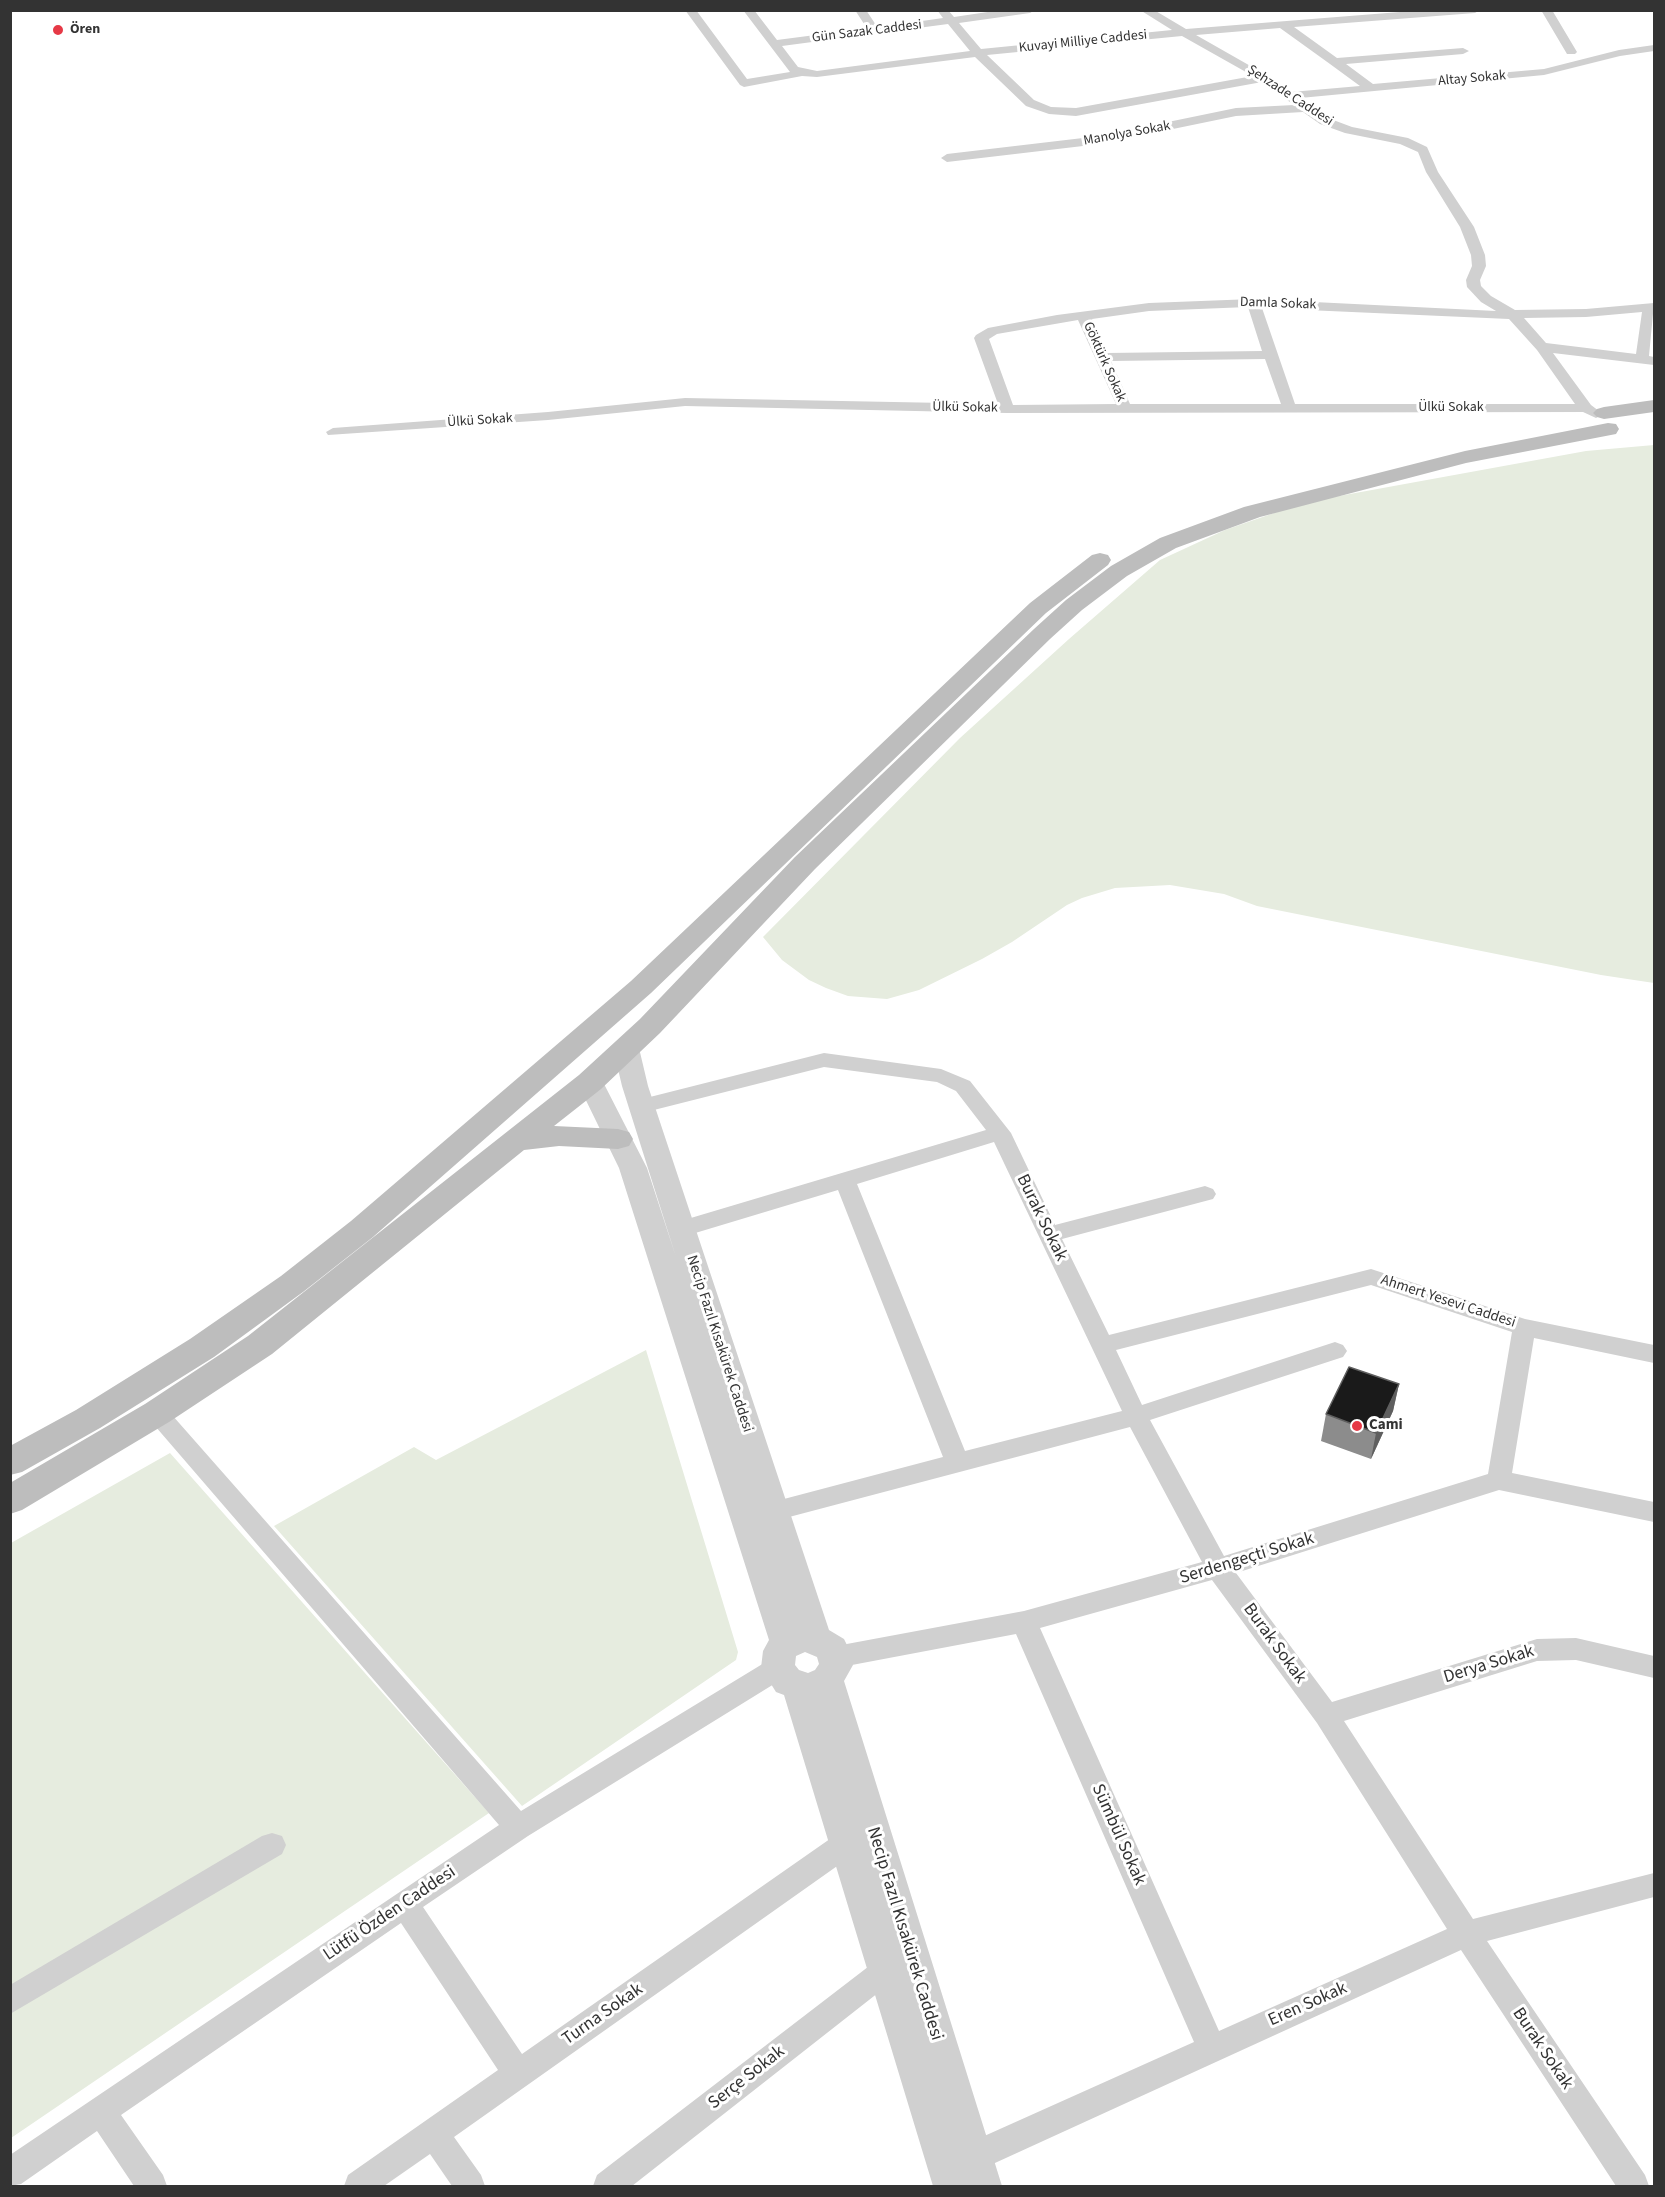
<!DOCTYPE html>
<meta charset="utf-8">
<style>
body{margin:0}
#map{position:relative;width:1665px;height:2197px;overflow:hidden;background:#fff;font-family:"Source Sans 3",sans-serif}
canvas{display:block}
.frame{position:absolute;inset:0;border:12px solid #333;pointer-events:none}
</style>
<div id="map">
<canvas width="1665" height="2197"></canvas>
<div class="frame"></div>
</div>
<script>
const c = document.querySelector('canvas').getContext('2d');
c.lineJoin = 'round';
function fillPath(path, color) {
  c.fillStyle = color;
  c.fill(path, 'evenodd');
}
function shape(rows) {
  const path = new Path2D();
  for (const r of rows) {
    path.moveTo(r[0], r[1]);
    for (let i = 2; i < r.length; i += 2) path.lineTo(r[i], r[i + 1]);
  }
  return path;
}
function stroke(path, color, width, dash) {
  c.strokeStyle = color;
  c.lineWidth = width;
  c.lineCap = dash ? 'butt' : 'round';
  c.setLineDash(dash || []);
  c.stroke(path);
}
function drawText(font, color, halo, rows, align = 'center') {
  c.font = font + ' "Source Sans 3",sans-serif';
  c.lineWidth = 6;
  c.setLineDash([]);
  c.textBaseline = 'middle';
  c.strokeStyle = halo;
  c.fillStyle = color;
  for (const [text, x, y, turn = 0] of rows) {
    c.save();
    c.translate(x, y);
    c.rotate((+turn || 0) * Math.PI / 180);
    c.textAlign = isNaN(turn) ? turn : align;
    if (halo) c.strokeText(text, 0, 0);
    c.fillText(text, 0, 0);
    c.restore();
  }
}
fillPath(shape([
 [1654,445,1654,983,1601,975,1257,906,1224,894,1170,885,1115,888,1082,898,1067,905,1012,942,982,959,919,990,887,999,848,996,826,988,809,980,782,960,763,937,960,738,1069,639,1160,560,1225,530,1306,502,1586,451],
 [646,1350,738,1652,736,1660,522,1806,274,1526,414,1447,436,1460],
 [170,1453,489,1813,11,2138,11,1543]
]), '#e6ecdf');
fillPath(shape([
 [685,10,696,10,747,79,790,72,743,10,754,10,777,40,869,28,866,27,855,10,866,10,876,25,873,28,943,18,937,10,948,10,954,17,1001,10,1035,10,1030,13,959,23,981,49,1172,30,1140,10,1154,10,1186,29,1425,10,1480,10,1475,13,1294,27,1337,58,1463,48,1469,51,1463,54,1346,64,1373,84,1544,69,1619,50,1654,45,1654,51,1620,56,1544,75,1300,98,1328,118,1352,127,1408,138,1427,147,1438,172,1474,227,1485,255,1486,266,1480,280,1481,286,1491,296,1515,310,1586,309,1654,303,1649,356,1654,357,1654,365,1553,353,1591,405,1603,414,1596,418,1583,412,1007,413,685,406,548,420,328,435,326,432,333,428,548,412,685,398,998,404,974,338,976,335,988,328,1057,315,1149,303,1253,299,1496,311,1481,302,1467,287,1466,280,1472,266,1471,255,1460,227,1426,172,1418,152,1400,144,1345,133,1320,124,1303,112,1236,116,1100,144,947,162,941,158,947,154,1100,136,1236,108,1294,105,1262,82,1076,116,1049,114,1026,106,975,57,817,77,802,76,744,87,740,85,685,10],
 [948,24,970,51,817,71,798,67,782,46,948,24],
 [1280,28,1330,64,1360,86,1291,92,1268,76,1196,35,1280,28],
 [1182,36,1253,76,1076,108,1051,107,1034,100,987,55,1182,36],
 [1248,307,1262,351,1107,353,1092,319,1149,311,1248,307],
 [1262,308,1509,319,1537,350,1575,404,1295,404,1262,308],
 [1642,312,1636,354,1546,343,1524,318,1586,317,1642,312],
 [1078,320,1116,404,1013,405,989,339,997,334,1078,320],
 [1265,359,1281,404,1130,404,1111,361,1265,359],
 [1541,10,1552,10,1577,52,1575,54,1567,54,1541,10],
 [824,1053,941,1069,970,1081,1011,1133,1055,1225,1205,1186,1213,1189,1216,1194,1213,1199,1062,1239,1109,1335,1371,1269,1525,1319,1654,1345,1654,1363,1534,1338,1512,1473,1654,1502,1654,1522,1499,1490,1236,1573,1332,1702,1537,1639,1576,1638,1654,1656,1654,1678,1576,1660,1537,1661,1344,1721,1473,1919,1654,1873,1654,1897,1487,1941,1645,2175,1649,2186,1616,2186,1461,1950,984,2168,973,2172,962,2168,958,2157,962,2146,1194,2042,1016,1634,836,1668,827,1665,823,1657,827,1649,836,1646,1024,1611,1202,1562,1130,1427,774,1521,765,1518,762,1511,765,1504,943,1457,838,1190,682,1237,674,1235,671,1229,674,1223,986,1130,956,1091,937,1082,824,1067,642,1113,635,1111,631,1106,635,1101,642,1099,824,1053],
 [994,1142,1122,1411,965,1451,857,1184,994,1142],
 [1371,1285,1512,1332,1488,1474,1224,1556,1150,1420,1343,1357,1347,1351,1343,1345,1335,1342,1142,1405,1116,1350,1371,1285],
 [1212,1580,1317,1723,1447,1929,1219,2031,1040,1628,1212,1580],
 [157,1404,165,1407,521,1811,769,1660,778,1657,787,1660,791,1668,787,1676,528,1836,423,1907,522,2054,837,1834,847,1831,857,1834,861,1843,857,1852,454,2137,481,2175,485,2186,452,2186,430,2154,384,2186,344,2186,348,2175,498,2070,401,1923,121,2115,163,2175,167,2186,134,2186,97,2131,21,2184,10,2186,10,2155,499,1825,149,1419,145,1413,149,1407,157,1404],
 [272,1833,282,1836,286,1845,282,1854,10,2014,10,1985,262,1836,272,1833],
 [887,1956,897,1960,901,1969,897,1978,632,2186,593,2186,597,2175,877,1960,887,1956]
]), '#d0d0d0');
fillPath(shape([
 [626,1039,635,1042,639,1048,648,1086,829,1630,844,1639,849,1649,853,1665,844,1681,1002,2186,933,2186,784,1695,776,1692,761,1668,763,1651,769,1640,619,1168,577,1082,581,1076,590,1073,599,1076,603,1082,647,1168,676,1257,622,1086,613,1048,617,1042,626,1039],
 [805,1652,817,1657,819,1664,815,1670,808,1673,799,1670,795,1665,796,1656,805,1652]
]), '#d0d0d0');
fillPath(shape([
 [1654,400,1654,412,1604,419,1597,417,1593,413,1597,409,1604,407,1654,400],
 [1608,423,1616,424,1619,429,1616,434,1466,463,1260,517,1176,548,1127,576,1082,610,1050,639,815,869,660,1033,601,1089,554,1126,618,1129,629,1132,633,1139,629,1146,618,1149,559,1146,524,1150,272,1354,169,1422,22,1510,10,1514,10,1483,145,1404,248,1336,579,1075,640,1019,795,857,1034,629,1066,600,1111,566,1160,538,1244,507,1465,451,1608,423],
 [1100,553,1108,555,1111,560,1108,565,1046,613,651,993,373,1237,303,1292,214,1357,100,1428,22,1472,10,1475,10,1446,76,1410,190,1339,281,1276,351,1221,631,981,1030,603,1092,555,1100,553]
]), '#bdbdbd');
fillPath(shape([
 [1399,1384,1393,1411,1371,1459,1321,1441,1326,1414]
]), '#8c8c8c');
fillPath(shape([
 [1399,1384,1393,1411,1371,1459,1376,1433]
]), '#5f5f5f');
const building = shape([
 [1349,1367,1399,1384,1376,1433,1326,1414,1349,1367]
]);
fillPath(building, '#1a1a1a');
stroke(building, '#5f5f5f', 1.5);
for (const [x, y, r, color] of [
 [58,30,6,"#e63946"],
 [1357,1426,6,"#e63946"]
]) {
  const dot = new Path2D();
  dot.arc(x, y, r, 0, 2 * Math.PI);
  c.fillStyle = color;
  c.fill(dot);
  stroke(dot, '#fff', 2);
}
drawText('bold 14px', '#333', '#fff', [
 ["Ören",70,30]
], 'left');
drawText('14px', '#333', '#fff', [
 ["Gün Sazak Caddesi",867,32,-7],
 ["Kuvayi Milliye Caddesi",1083,42,-6],
 ["Altay Sokak",1472,79,-5],
 ["Şehzade Caddesi",1290,96,33],
 ["Manolya Sokak",1127,134,-10],
 ["Damla Sokak",1278,304,2],
 ["Göktürk Sokak",1104,362,66],
 ["Ülkü Sokak",965,408,1],
 ["Ülkü Sokak",1451,408],
 ["Ülkü Sokak",480,421,-4]
]);
drawText('15px', '#333', '#fff', [
 ["Ahmert Yesevi Caddesi",1448,1302,18],
 ["Necip Fazıl Kısakürek Caddesi",719,1344,72]
]);
drawText('bold 15px', '#333', '#fff', [
 ["Cami",1369,1426]
], 'left');
drawText('18px', '#333', '#fff', [
 ["Burak Sokak",1041,1218,64],
 ["Serdengeçti Sokak",1247,1559,-17],
 ["Burak Sokak",1274,1644,54],
 ["Derya Sokak",1489,1665,-17],
 ["Sümbül Sokak",1118,1835,66],
 ["Lütfü Özden Caddesi",390,1914,-34],
 ["Necip Fazıl Kısakürek Caddesi",904,1934,73],
 ["Eren Sokak",1308,2005,-24],
 ["Turna Sokak",603,2015,-35],
 ["Burak Sokak",1542,2049,56],
 ["Serçe Sokak",747,2078,-38]
]);
</script>
